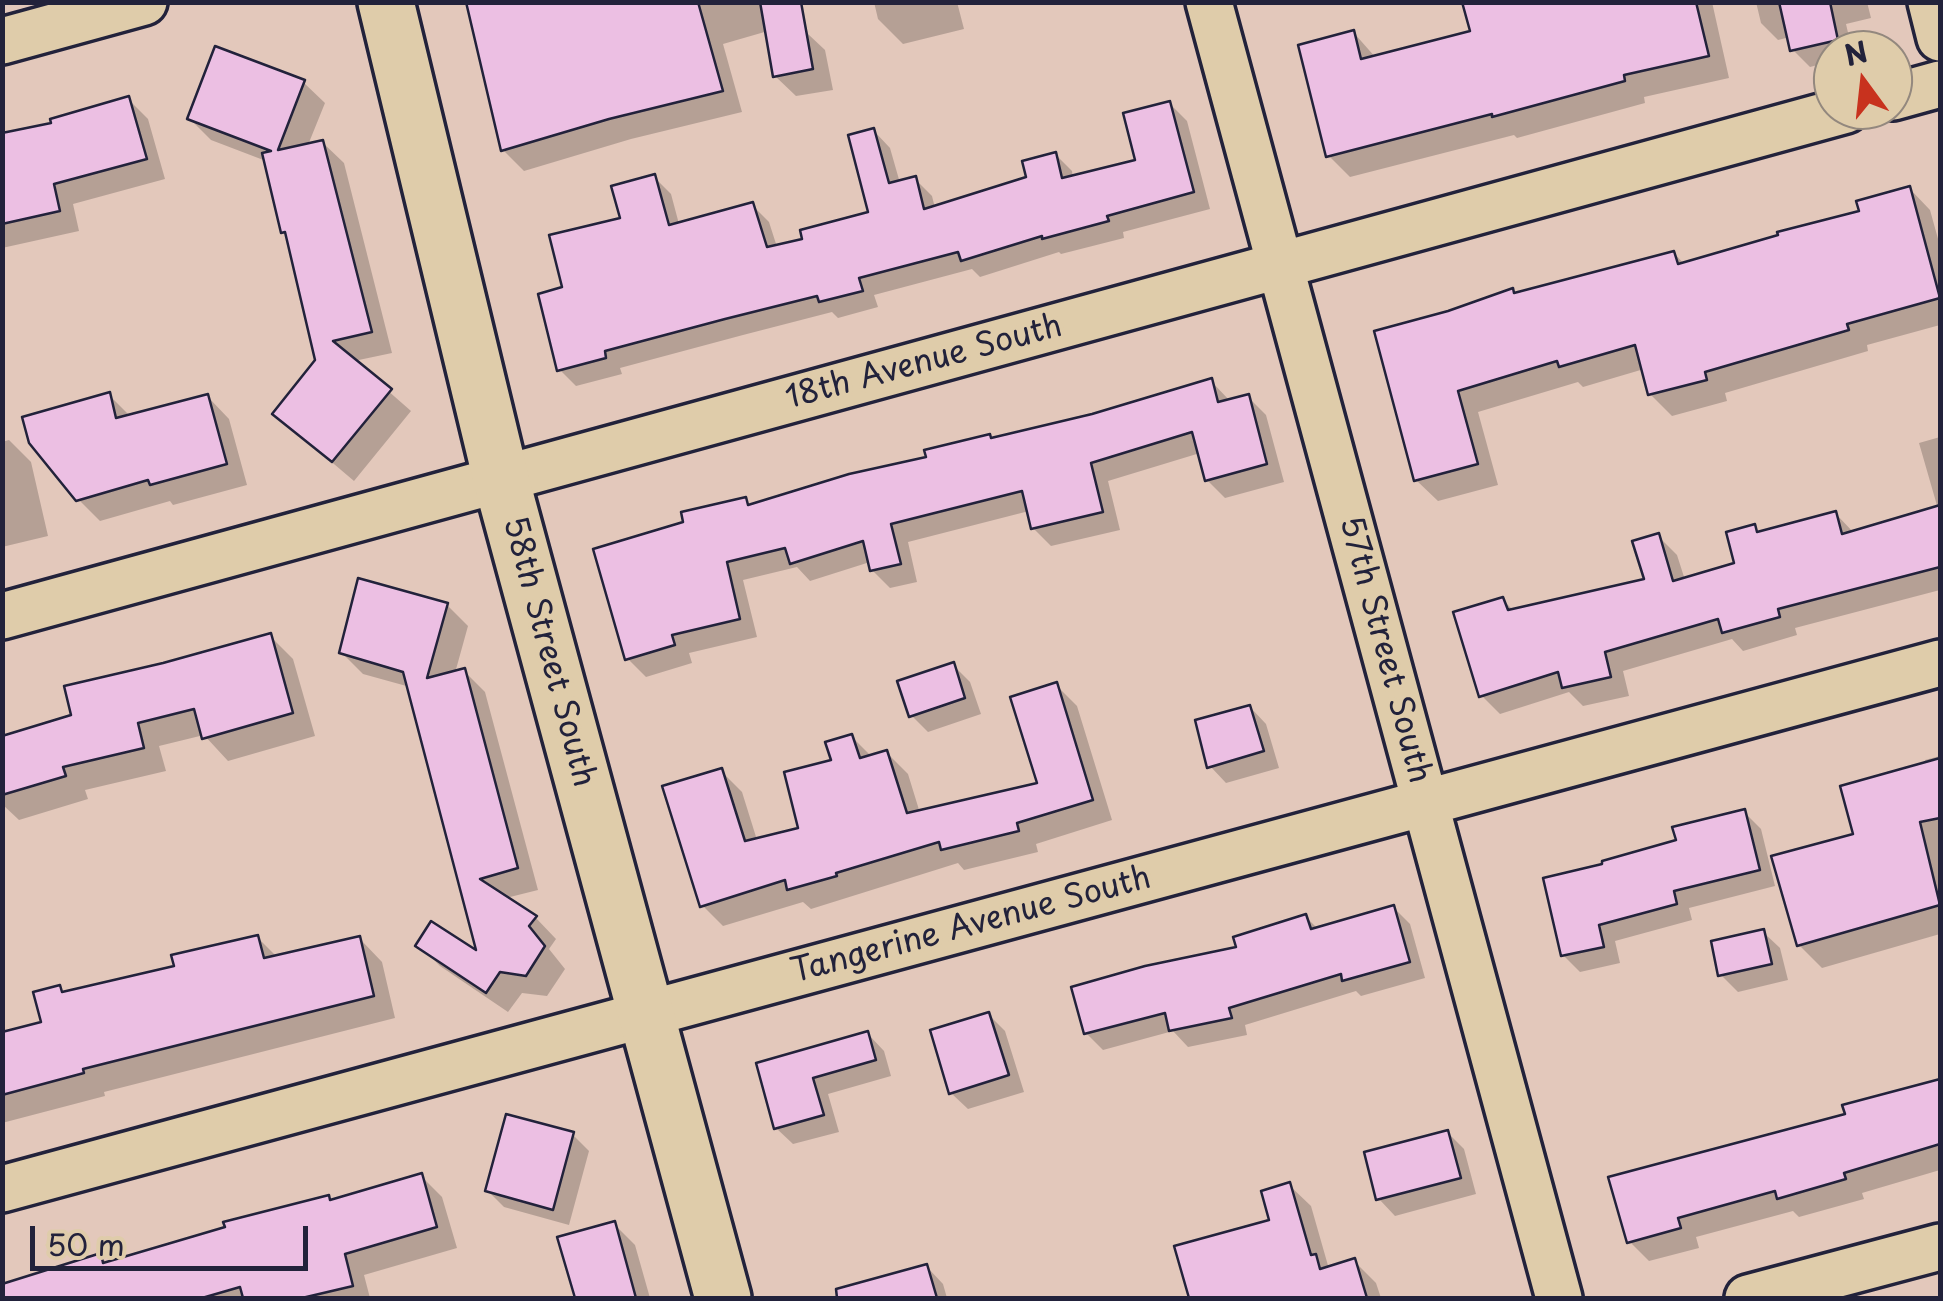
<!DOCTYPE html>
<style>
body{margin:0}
#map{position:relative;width:1943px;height:1301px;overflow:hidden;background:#e3c8bb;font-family:"Playpen Sans",sans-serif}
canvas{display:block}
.frame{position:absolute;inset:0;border:5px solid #22223b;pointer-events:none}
.north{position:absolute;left:1813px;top:30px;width:100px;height:100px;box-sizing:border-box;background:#dfccaa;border:2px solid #93887e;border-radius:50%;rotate:345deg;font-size:28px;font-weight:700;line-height:40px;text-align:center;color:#22223b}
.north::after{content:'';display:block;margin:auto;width:35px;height:45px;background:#c8321e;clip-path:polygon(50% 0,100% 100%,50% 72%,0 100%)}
.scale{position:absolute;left:30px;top:1226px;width:278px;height:45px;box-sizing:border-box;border:5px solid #22223b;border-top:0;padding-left:12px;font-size:30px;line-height:35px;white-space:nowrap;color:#22223b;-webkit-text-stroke:8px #dfccaa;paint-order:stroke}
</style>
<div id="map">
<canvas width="1943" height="1301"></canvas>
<div class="frame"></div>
<div class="north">N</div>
<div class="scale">50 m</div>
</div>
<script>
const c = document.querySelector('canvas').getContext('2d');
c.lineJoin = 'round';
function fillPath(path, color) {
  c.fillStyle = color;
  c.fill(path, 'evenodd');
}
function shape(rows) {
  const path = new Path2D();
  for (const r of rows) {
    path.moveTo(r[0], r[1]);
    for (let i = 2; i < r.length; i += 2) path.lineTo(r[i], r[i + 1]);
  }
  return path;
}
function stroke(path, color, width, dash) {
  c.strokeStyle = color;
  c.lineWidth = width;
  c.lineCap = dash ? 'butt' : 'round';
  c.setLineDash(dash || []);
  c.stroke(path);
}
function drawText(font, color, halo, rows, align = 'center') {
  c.font = font + ' "Playpen Sans",sans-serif';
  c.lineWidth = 8;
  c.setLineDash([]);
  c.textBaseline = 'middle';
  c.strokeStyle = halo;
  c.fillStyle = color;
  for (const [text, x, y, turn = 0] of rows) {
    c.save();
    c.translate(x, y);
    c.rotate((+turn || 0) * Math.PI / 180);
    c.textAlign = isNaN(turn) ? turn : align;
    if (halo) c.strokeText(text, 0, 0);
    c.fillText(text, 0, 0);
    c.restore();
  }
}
fillPath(shape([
 [468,2,800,2,808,34,825,50,833,90,796,96,775,76,768,31,723,44,742,112,631,139,524,171,503,150],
 [874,2,957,2,964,29,903,44,878,19],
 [1465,2,1712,2,1729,78,1644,97,1645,103,1517,138,1514,135,1350,177,1328,155,1354,33,1376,58,1473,33],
 [1756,2,1867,2,1871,18,1846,24,1852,50,1833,50,1833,61,1810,67,1793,50,1790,37,1778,40,1761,23],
 [303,82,325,103,308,145,322,142,344,163,392,353,354,361,411,411,354,481,275,414,318,361,289,238,283,232,266,161,211,140,190,119],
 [128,99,148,119,165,179,73,204,79,231,2,248,2,137,54,124],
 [1170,104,1187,121,1210,209,1123,232,1124,238,1061,254,1059,252,980,277,972,269,874,295,878,307,838,318,832,312,743,335,620,368,622,374,576,386,560,370,565,289,654,177,671,194,679,224,752,205,769,222,777,247,804,241,871,214,874,131,890,148,900,183,915,179,932,196,935,208,1029,178,1055,154,1072,171,1073,178,1138,161],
 [1909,188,1930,210,1940,246,1940,325,1867,345,1868,351,1725,393,1727,401,1672,416,1650,394,1644,369,1583,387,1578,382,1478,412,1498,485,1438,501,1416,480,1377,332,1674,253,1685,265,1862,213],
 [1211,381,1230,401,1248,397,1266,415,1284,482,1225,498,1207,480,1200,453,1108,481,1120,530,1051,546,1033,528,1029,511,908,542,917,582,890,588,872,570,870,562,810,581,797,567,743,580,757,637,689,653,692,663,646,677,628,659,686,523,745,500,752,507,992,440,1093,416],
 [109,395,131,417,208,397,229,419,247,485,173,505,170,501,100,521,78,499],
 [1940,437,1940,590,1795,628,1797,635,1743,651,1732,639,1623,671,1629,696,1583,706,1569,692,1500,714,1481,695,1503,600,1514,611,1647,581,1658,536,1677,555,1685,580,1737,565,1754,527,1761,534,1836,514,1854,533,1938,509,1919,443],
 [9,440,31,462,48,536,2,547,2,442],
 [447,605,468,626,455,673,464,671,485,692,538,890,506,898,535,917,556,939,549,949,565,969,547,996,522,993,508,1012,440,966,419,945,480,956,410,687,363,674,341,652],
 [270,636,293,659,315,736,228,761,204,735,159,746,166,771,85,790,88,799,19,820,2,804,2,738,74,717],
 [953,665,970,682,981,714,928,732,911,715],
 [1056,685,1077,706,1112,820,1036,844,1038,852,964,870,958,863,811,909,803,902,723,926,702,905,721,771,742,792,757,840,801,830,834,762,852,737,872,757,887,753,908,774,920,813,1040,784],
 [1250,707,1266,724,1279,768,1226,783,1210,766],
 [1940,756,1940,934,1822,968,1799,945,1856,836,1926,765,1925,760],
 [1744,812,1761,829,1775,886,1689,908,1692,920,1615,941,1620,963,1580,972,1563,955,1606,865,1679,842],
 [1394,908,1410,924,1425,978,1361,996,1356,991,1245,1025,1247,1035,1188,1047,1173,1031,1103,1050,1086,1033,1239,949,1306,917,1318,929],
 [1763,932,1780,948,1788,980,1738,992,1721,975],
 [258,938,278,958,360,939,382,962,395,1018,104,1092,105,1096,2,1123,2,1034,44,1023,60,988,65,994,177,968],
 [988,1014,1005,1031,1024,1092,968,1109,951,1093],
 [868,1034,884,1051,891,1076,828,1094,839,1132,793,1144,776,1128,759,1065],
 [1940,1082,1940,1170,1862,1193,1864,1199,1799,1217,1793,1211,1696,1237,1699,1248,1649,1261,1629,1241,1848,1115,1846,1107],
 [1448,1133,1464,1149,1476,1194,1395,1216,1379,1199],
 [573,1135,589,1151,569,1225,504,1207,487,1190],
 [421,1176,442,1197,457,1248,364,1275,370,1298,2,1298,2,1286,100,1256,108,1264,328,1198,332,1202],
 [1289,1185,1311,1206,1329,1269,1354,1261,1376,1283,1381,1298,1186,1298,1272,1222],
 [614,1224,635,1245,650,1298,577,1298,560,1239],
 [927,1267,943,1284,947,1298,896,1298,890,1277]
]), '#0003');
const building = shape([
 [466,2,698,2,723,91,609,119,501,151,466,2],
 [760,2,801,2,813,69,773,77,760,2],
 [1462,2,1696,2,1709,56,1624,75,1625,81,1492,117,1492,114,1326,157,1298,45,1354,30,1361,59,1470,31,1462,2],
 [1779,2,1830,2,1838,40,1790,51,1779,2],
 [215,46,305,80,278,150,323,140,372,332,333,341,392,389,332,462,272,414,315,360,285,232,281,233,262,153,271,151,187,119,215,46],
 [129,96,147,159,54,184,60,211,2,224,2,133,51,123,50,119,129,96],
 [1170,101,1194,192,1107,216,1109,221,1042,239,1042,236,961,261,958,252,859,278,863,291,819,302,817,296,725,319,605,351,606,358,557,371,538,294,562,287,549,235,620,218,611,186,655,174,669,225,753,202,767,247,802,239,800,230,868,212,848,135,874,128,889,183,916,176,924,209,1026,177,1022,161,1056,152,1062,178,1135,160,1123,113,1170,101],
 [1910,186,1940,298,1847,324,1849,330,1705,372,1707,380,1648,395,1635,345,1559,367,1557,361,1458,391,1478,464,1414,481,1374,331,1448,311,1513,288,1514,293,1674,251,1678,264,1778,235,1777,232,1859,211,1856,201,1910,186],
 [1212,378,1218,402,1249,394,1267,464,1205,481,1192,432,1091,463,1103,512,1031,529,1022,491,891,524,901,564,870,571,863,541,790,564,785,548,727,562,740,619,672,635,675,645,625,660,593,549,683,522,681,512,746,497,748,505,849,474,926,457,924,450,990,434,991,438,1092,414,1212,378],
 [110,392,116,418,208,394,227,464,150,485,148,480,76,501,29,443,22,417,110,392],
 [1940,505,1940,567,1778,609,1780,617,1722,633,1718,619,1605,652,1611,677,1562,688,1558,672,1479,697,1453,612,1503,597,1508,610,1644,579,1632,541,1659,533,1673,581,1734,563,1726,532,1755,524,1757,532,1836,511,1842,534,1940,505],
 [358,578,448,603,427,678,465,668,518,868,480,879,537,916,529,926,545,946,526,976,500,972,486,993,415,946,431,921,476,950,403,672,339,653,358,578],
 [271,633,293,713,202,739,194,709,138,723,144,748,63,767,66,776,2,795,2,736,71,715,64,686,163,663,271,633],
 [954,662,965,698,909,717,897,681,954,662],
 [1057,682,1093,800,1017,823,1019,831,941,850,939,842,836,873,837,876,787,890,785,880,700,907,662,786,722,768,745,841,798,828,784,772,831,760,825,742,852,734,860,758,887,750,907,813,1037,783,1010,697,1057,682],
 [1250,705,1264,751,1207,768,1195,720,1250,705],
 [1940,758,1940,818,1920,822,1940,905,1797,946,1771,856,1853,834,1840,786,1940,758],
 [1745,809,1760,870,1674,891,1677,904,1599,925,1604,947,1561,956,1543,878,1602,864,1602,861,1676,840,1672,827,1745,809],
 [1394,905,1410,962,1342,981,1341,974,1229,1008,1232,1018,1169,1031,1165,1013,1084,1034,1071,987,1145,966,1236,947,1233,937,1306,914,1311,929,1394,905],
 [1764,929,1772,964,1718,976,1711,941,1764,929],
 [258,935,264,958,360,936,374,996,83,1069,84,1073,2,1095,2,1032,41,1022,33,992,60,985,62,992,174,966,171,955,258,935],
 [989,1012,1009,1075,949,1094,930,1030,989,1012],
 [868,1031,876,1060,813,1078,824,1115,774,1129,756,1063,868,1031],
 [1940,1079,1940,1144,1844,1173,1846,1179,1777,1199,1775,1191,1678,1218,1681,1228,1627,1243,1608,1177,1845,1114,1842,1105,1940,1079],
 [506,1114,574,1132,553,1210,485,1191,506,1114],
 [1448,1130,1461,1178,1376,1200,1364,1152,1448,1130],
 [422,1173,437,1227,345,1254,353,1286,302,1298,243,1298,240,1287,202,1298,2,1298,2,1284,101,1253,103,1263,225,1227,223,1222,329,1195,330,1200,422,1173],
 [1290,1182,1311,1255,1316,1254,1320,1269,1355,1258,1367,1298,1189,1298,1174,1246,1269,1220,1261,1191,1290,1182],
 [615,1221,636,1298,575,1298,557,1237,615,1221],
 [927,1264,937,1298,837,1298,836,1289,927,1264]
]);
fillPath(building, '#ecbfe3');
stroke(building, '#22223b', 2.5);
const minor = shape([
 [1209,2,1559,1298],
 [1931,2,1940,38],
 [2,41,144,2],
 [1893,97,1940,84],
 [2,616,1846,110],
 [2,1189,1940,663],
 [1748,1298,1940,1247]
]);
const tertiary = shape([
 [386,2,501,479,723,1298]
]);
stroke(minor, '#22223b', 52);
stroke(tertiary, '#22223b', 62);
stroke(minor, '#dfccaa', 45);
stroke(tertiary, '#dfccaa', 55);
drawText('32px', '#22223b', '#dfccaa', [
 ["18th Avenue South",924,363,-15],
 ["57th Street South",1384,650,75],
 ["58th Street South",548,652,75],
 ["Tangerine Avenue South",971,926,-15]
]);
</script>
